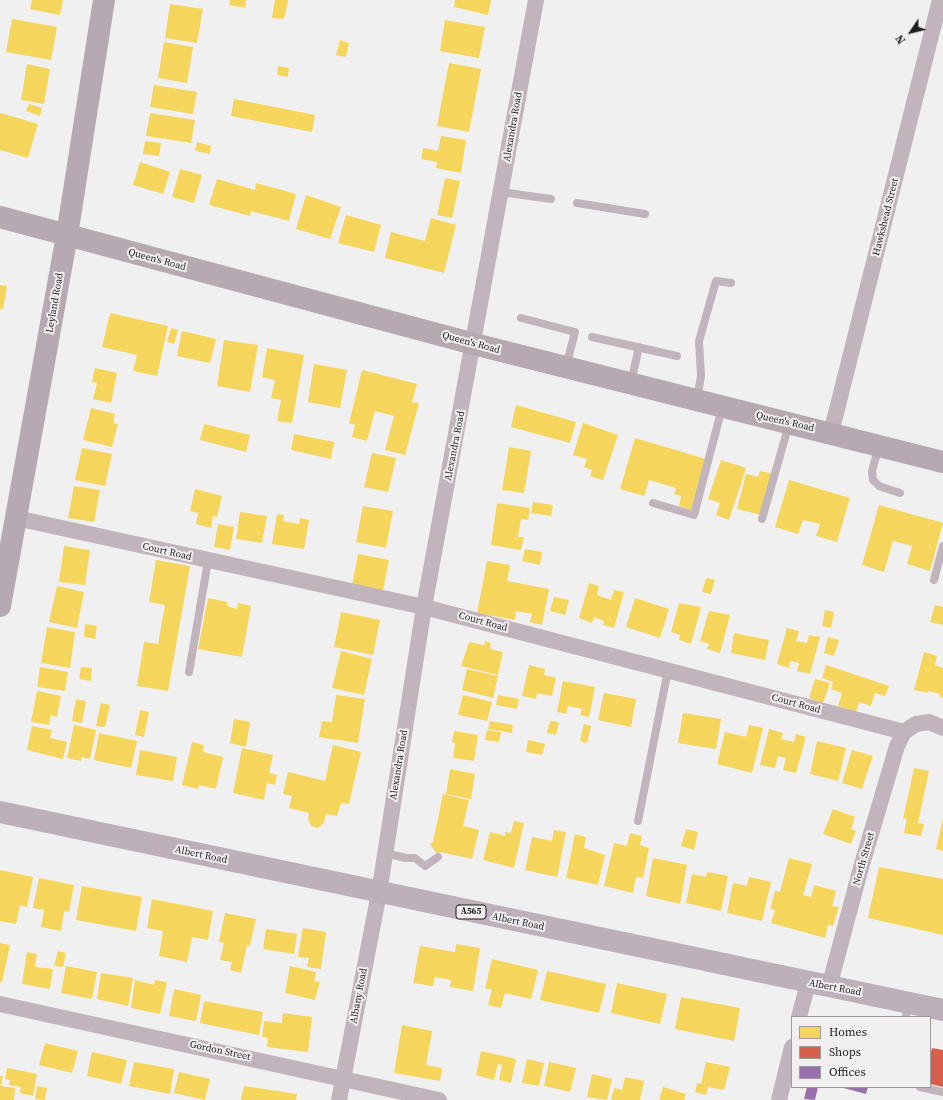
<!DOCTYPE html>
<style>
body{margin:0}
#map{position:relative;width:943px;height:1100px;overflow:hidden;background:#f1f0f1;font-family:"Source Serif 4",serif}
canvas{display:block}
.legend{position:absolute;left:791px;top:1016px;width:140px;height:72px;box-sizing:border-box;background:#f2eff1;border:1px solid #9e9b9d;margin:0;padding:5px 7px;list-style:none;font-size:12px;color:#1f1d1e}
.legend li{display:flex;align-items:center;gap:8px;height:20px}
.legend b{width:20px;border:1px solid #9e9b9d}
.north{position:absolute;left:891px;top:12px;width:40px;height:40px;-webkit-text-stroke:3px #f2eff1;paint-order:stroke;rotate:235deg;font-size:11px;font-weight:700;line-height:16px;text-align:center;color:#1f1d1e}
.north::after{content:'';display:block;margin:auto;width:14px;height:18px;background:#1f1d1e;clip-path:polygon(50% 0,100% 100%,50% 72%,0 100%)}
</style>
<div id="map">
<canvas width="943" height="1100"></canvas>
<ul class="legend">
<li><b style="height:11px;background:#f6d55c"></b>Homes</li>
<li><b style="height:11px;background:#d6604d"></b>Shops</li>
<li><b style="height:11px;background:#9970ab"></b>Offices</li>
</ul>
<div class="north">N</div>
</div>
<script>
const c = document.querySelector('canvas').getContext('2d');
c.lineJoin = 'round';
function fillPath(path, color) {
  c.fillStyle = color;
  c.fill(path, 'evenodd');
}
function shape(rows) {
  const path = new Path2D();
  for (const r of rows) {
    path.moveTo(r[0], r[1]);
    for (let i = 2; i < r.length; i += 2) path.lineTo(r[i], r[i + 1]);
  }
  return path;
}
function stroke(path, color, width, dash) {
  c.strokeStyle = color;
  c.lineWidth = width;
  c.lineCap = dash ? 'butt' : 'round';
  c.setLineDash(dash || []);
  c.stroke(path);
}
function drawText(font, color, halo, rows, align = 'center') {
  c.font = font + ' "Source Serif 4",serif';
  c.lineWidth = 4;
  c.setLineDash([]);
  c.textBaseline = 'middle';
  c.strokeStyle = halo;
  c.fillStyle = color;
  for (const [text, x, y, turn = 0] of rows) {
    c.save();
    c.translate(x, y);
    c.rotate((+turn || 0) * Math.PI / 180);
    c.textAlign = isNaN(turn) ? turn : align;
    if (halo) c.strokeText(text, 0, 0);
    c.fillText(text, 0, 0);
    c.restore();
  }
}
fillPath(shape([
 [32,0,63,0,60,15,30,9],
 [230,0,246,0,245,8,229,5],
 [275,0,288,0,284,19,272,18],
 [455,0,491,0,488,15,454,7],
 [170,4,203,9,197,43,165,38],
 [12,19,57,27,51,60,6,52],
 [445,20,485,27,479,58,440,51],
 [340,40,349,43,346,57,336,55],
 [164,42,193,47,187,83,158,78],
 [449,63,481,69,469,132,437,126],
 [27,64,50,69,44,104,21,100],
 [278,66,289,68,288,77,277,75],
 [154,85,197,92,193,114,150,107],
 [234,99,315,115,312,132,231,116],
 [29,104,42,108,40,116,26,111],
 [0,113,38,124,28,158,0,150],
 [150,113,195,120,191,143,146,136],
 [441,136,466,140,461,173,436,168,437,162,421,159,423,148,438,151],
 [145,141,161,143,159,156,143,154],
 [197,142,211,146,210,154,195,151],
 [140,162,170,172,163,194,133,185],
 [180,169,202,175,194,203,172,197],
 [445,178,460,181,452,218,437,215],
 [217,179,255,190,256,183,296,194,289,221,251,211,250,216,209,205],
 [306,195,341,207,330,239,296,229],
 [346,215,381,225,374,252,338,243],
 [431,218,456,225,444,273,385,258,391,232,425,241],
 [0,285,7,286,3,309,0,309],
 [110,313,168,326,157,376,133,371,137,355,102,347],
 [171,328,178,330,174,344,167,342],
 [182,331,216,339,210,363,177,356],
 [224,340,258,345,250,392,217,386],
 [267,348,304,355,292,423,277,421,281,400,271,398,275,380,262,377],
 [314,364,347,370,340,408,308,402],
 [95,368,117,373,111,403,93,399,97,383,92,382],
 [362,370,417,384,412,402,419,403,405,455,385,450,394,416,375,411,367,441,352,437,355,425,349,423],
 [516,405,576,422,570,443,511,427],
 [91,408,115,414,113,423,118,424,112,447,83,440],
 [583,423,618,435,603,480,590,476,592,470,584,467,587,459,573,455],
 [204,424,250,435,246,452,200,440],
 [294,434,334,442,331,459,291,450],
 [635,438,706,459,691,510,679,506,681,496,674,494,676,488,649,480,644,496,620,489],
 [509,447,531,451,524,493,502,490],
 [82,448,112,454,105,486,75,480],
 [372,453,396,458,388,492,364,487],
 [721,460,746,468,729,520,716,515,720,503,708,499],
 [760,471,773,474,761,515,737,509,746,474,758,477],
 [789,480,850,498,837,542,816,536,820,524,803,520,798,534,775,527],
 [74,486,100,490,94,522,68,518],
 [195,489,222,496,217,517,213,516,211,528,196,524,198,513,190,511],
 [533,502,553,505,551,516,531,513],
 [497,503,530,508,528,520,521,519,518,537,524,537,521,550,491,545],
 [879,505,943,523,930,571,907,564,912,546,893,541,884,572,862,565],
 [363,506,393,511,386,548,356,542],
 [240,512,267,516,262,543,236,539],
 [277,514,284,515,283,521,299,524,300,518,309,520,304,549,272,544],
 [218,524,234,527,230,550,214,547],
 [64,546,90,550,85,585,59,582],
 [525,549,542,552,540,565,522,561],
 [358,554,389,560,383,591,352,585],
 [156,560,190,566,168,691,137,686,144,642,158,644,165,605,149,602],
 [487,561,510,565,507,581,549,589,542,625,530,622,532,614,516,611,515,620,477,613],
 [706,578,715,580,711,594,702,592],
 [589,583,599,586,597,595,611,600,614,590,624,592,614,628,603,625,604,621,594,617,592,623,579,618],
 [57,586,84,592,77,628,49,622],
 [554,597,569,600,565,615,550,611],
 [208,598,227,602,227,606,237,609,238,603,251,606,242,657,198,649],
 [635,598,669,609,660,638,626,627],
 [679,603,701,607,691,644,679,640,680,635,671,632],
 [935,605,943,607,943,625,930,622],
 [825,610,834,612,831,628,822,626],
 [709,611,730,615,720,653,707,649,709,644,700,641],
 [341,612,380,620,373,655,334,647],
 [85,624,97,626,95,639,84,637],
 [47,627,75,632,70,668,41,663],
 [787,628,799,631,796,641,807,643,809,635,820,637,810,674,797,671,799,663,790,661,789,668,777,664],
 [734,633,769,640,765,660,731,653],
 [828,637,839,640,834,656,824,653],
 [485,641,491,643,490,649,503,652,498,675,461,666,469,642,484,645],
 [341,651,372,659,364,695,332,688],
 [924,652,937,656,935,665,943,668,943,698,939,696,940,694,928,691,928,693,914,690],
 [529,665,545,669,544,675,556,678,552,696,537,693,536,699,522,696],
 [826,665,889,686,885,696,875,693,871,706,859,702,856,712,838,706,842,693,831,689,833,682,822,678],
 [40,667,68,672,65,691,37,687],
 [81,667,92,668,91,681,79,679],
 [467,669,498,676,493,698,462,690],
 [815,679,830,683,823,703,809,698],
 [563,681,595,687,589,717,580,715,582,709,568,706,566,714,557,712],
 [37,691,61,696,57,717,51,715,49,725,31,722],
 [604,693,636,699,631,727,598,720],
 [336,695,365,699,358,743,319,737,322,721,332,722],
 [463,695,492,702,487,721,458,715],
 [498,695,519,699,517,709,496,705],
 [76,699,86,701,82,723,72,721],
 [101,703,110,705,105,727,96,726],
 [140,710,149,712,144,737,135,735],
 [683,713,721,719,716,749,678,743],
 [234,719,250,722,246,747,230,743],
 [490,721,513,725,512,733,488,729],
 [550,721,559,722,556,735,547,733],
 [584,724,591,726,587,743,580,741],
 [74,725,96,730,90,759,81,757,81,761,67,758],
 [749,725,763,728,752,773,717,764,725,732,746,737],
 [32,726,52,730,50,738,67,742,63,759,27,750],
 [769,729,783,733,781,739,794,742,796,734,806,737,796,773,783,770,786,758,778,756,775,768,760,765],
 [487,730,501,732,499,742,485,740],
 [454,731,478,735,474,761,453,758,455,743,452,743],
 [99,733,137,741,131,768,94,760],
 [528,740,545,744,542,755,526,752],
 [817,741,846,748,838,781,810,774],
 [192,742,204,745,203,752,223,757,216,789,199,785,198,789,182,785],
 [333,745,361,752,349,804,341,803,337,816,326,814,324,823,318,828,311,826,308,819,309,813,289,808,292,796,283,794,288,772,325,781],
 [242,748,273,755,269,773,277,775,275,785,267,783,264,800,233,793],
 [140,750,177,757,173,781,136,775],
 [852,750,873,756,862,789,842,783],
 [914,768,929,771,918,823,924,824,921,836,904,833,907,818,903,819],
 [450,769,475,774,471,799,446,794],
 [443,794,469,800,463,826,479,830,472,859,440,852,437,854,430,844,433,842],
 [833,809,855,817,851,829,856,831,851,844,823,834],
 [943,818,943,851,936,849],
 [514,821,524,823,514,868,483,860,490,832,505,836,505,832,511,833],
 [686,829,698,832,694,850,681,846],
 [554,830,566,832,557,877,525,870,532,837,552,841],
 [630,833,642,836,640,845,649,848,643,878,636,877,633,893,604,886,614,843,627,846],
 [575,834,586,837,584,848,605,855,598,885,566,878],
 [653,858,687,865,680,904,646,896],
 [789,858,812,864,803,895,811,897,814,885,836,891,832,906,839,907,833,926,828,925,825,938,771,923,775,910,770,909,775,891,780,892],
 [879,867,943,879,943,935,868,918],
 [0,870,33,877,27,907,20,905,16,924,0,921],
 [707,872,728,876,721,911,686,903,692,874,706,877],
 [749,877,771,882,762,921,727,913,733,883,747,886],
 [39,878,74,885,69,912,64,911,61,931,41,927,44,910,33,908],
 [82,886,142,897,136,931,76,920],
 [152,899,213,911,208,940,192,937,187,962,159,956,163,931,147,928],
 [225,913,256,919,250,946,247,945,241,973,230,970,232,962,220,960,224,943,219,942],
 [303,928,326,932,321,969,307,967,309,958,298,957],
 [266,929,297,934,294,954,263,949],
 [0,943,10,945,2,982,0,982],
 [456,944,480,948,473,991,450,987,451,980,435,977,433,986,413,983,420,946,455,952],
 [58,951,66,953,63,967,54,966],
 [27,952,37,954,35,967,53,969,50,989,22,984],
 [492,959,538,970,531,999,505,993,501,1008,488,1005,492,990,485,988],
 [66,966,97,972,92,999,61,993],
 [290,966,316,972,314,981,320,982,315,1000,285,993],
 [547,971,606,984,599,1013,540,1000],
 [101,973,133,978,128,1006,97,999],
 [135,980,154,985,155,980,167,982,160,1014,131,1008],
 [617,983,667,994,660,1024,611,1013],
 [174,989,201,995,196,1021,169,1016],
 [681,997,740,1008,734,1041,675,1029],
 [204,1001,263,1012,259,1035,200,1023],
 [283,1013,312,1017,308,1052,267,1047,268,1038,262,1037,264,1021,282,1023],
 [402,1025,432,1031,426,1065,442,1068,440,1081,394,1073],
 [45,1043,78,1051,72,1073,39,1065],
 [481,1051,516,1059,511,1083,499,1080,502,1065,498,1064,494,1080,476,1075],
 [92,1052,127,1060,121,1084,87,1076],
 [527,1059,544,1063,539,1086,522,1083],
 [134,1062,174,1069,170,1094,129,1086],
 [549,1062,576,1068,570,1092,544,1086],
 [706,1062,730,1067,724,1090,708,1087,706,1095,695,1092,697,1083,701,1084],
 [7,1068,37,1074,33,1096,20,1093,21,1087,9,1085,10,1080,5,1079],
 [179,1072,210,1079,205,1100,174,1093],
 [592,1074,612,1079,607,1100,587,1097],
 [0,1076,3,1076,1,1086,15,1088,14,1100,0,1100],
 [625,1077,644,1081,640,1100,611,1100,614,1088,622,1090],
 [37,1086,47,1088,45,1100,35,1099],
 [244,1086,297,1094,296,1100,241,1100],
 [663,1087,686,1094,684,1100,659,1100]
]), '#f6d55c');
fillPath(shape([
 [932,1048,943,1050,943,1087,930,1084,930,1056]
]), '#d6604d');
fillPath(shape([
 [807,1087,818,1087,815,1100,804,1099],
 [840,1087,868,1087,866,1094]
]), '#9970ab');
stroke(shape([
 [501,192,551,199],
 [577,203,645,214],
 [521,318,575,332,566,367],
 [592,337,677,356],
 [631,382,639,347],
 [697,400,701,376,699,341,716,281,731,283],
 [879,446,872,471,873,480,879,486,900,493],
 [653,503,694,515,722,408],
 [762,519,789,424],
 [934,580,943,546],
 [189,672,208,561],
 [638,821,668,670],
 [385,853,406,858,415,858,425,866,438,857],
 [906,1017,907,1004],
 [920,1087,943,1092]
]), '#c1b4bc', 8);
stroke(shape([
 [831,433,940,0],
 [16,518,424,607,904,732],
 [829,987,862,864,897,746,904,732,916,724,929,722,943,728],
 [0,1004,439,1100],
 [799,1017,808,983],
 [339,1100,379,893,424,607,536,0],
 [779,1100,792,1047]
]), '#c1b4bc', 16);
stroke(shape([
 [0,217,474,344,943,462],
 [0,606,67,235,104,0]
]), '#b6a9b2', 22);
stroke(shape([
 [0,812,943,1010]
]), '#bdb0ba', 22);
for (const [x, y, w] of [
 [471,912,30]
]) {
  const box = new Path2D();
  box.roundRect(x - w / 2, y - 7, w, 14, 3);
  c.fillStyle = '#f2eff1';
  c.fill(box);
  stroke(box, '#1f1d1e', 1);
}
drawText('bold 9px', '#1f1d1e', null, [
 ["A565",471,912]
]);
drawText('10px', '#1f1d1e', '#f2eff1', [
 ["Alexandra Road",513,127,-80],
 ["Hawkshead Street",886,217,-76],
 ["Queen's Road",157,260,15],
 ["Leyland Road",55,303,-80],
 ["Queen's Road",471,343,15],
 ["Queen's Road",785,422,13],
 ["Alexandra Road",455,446,-79],
 ["Court Road",167,552,13],
 ["Court Road",483,622,15],
 ["Court Road",796,704,15],
 ["Alexandra Road",399,765,-81],
 ["Albert Road",201,855,12],
 ["North Street",864,859,-74],
 ["Albert Road",518,922,12],
 ["Albert Road",835,988,11],
 ["Albany Road",359,996,-79],
 ["Gordon Street",220,1051,12]
]);
</script>
